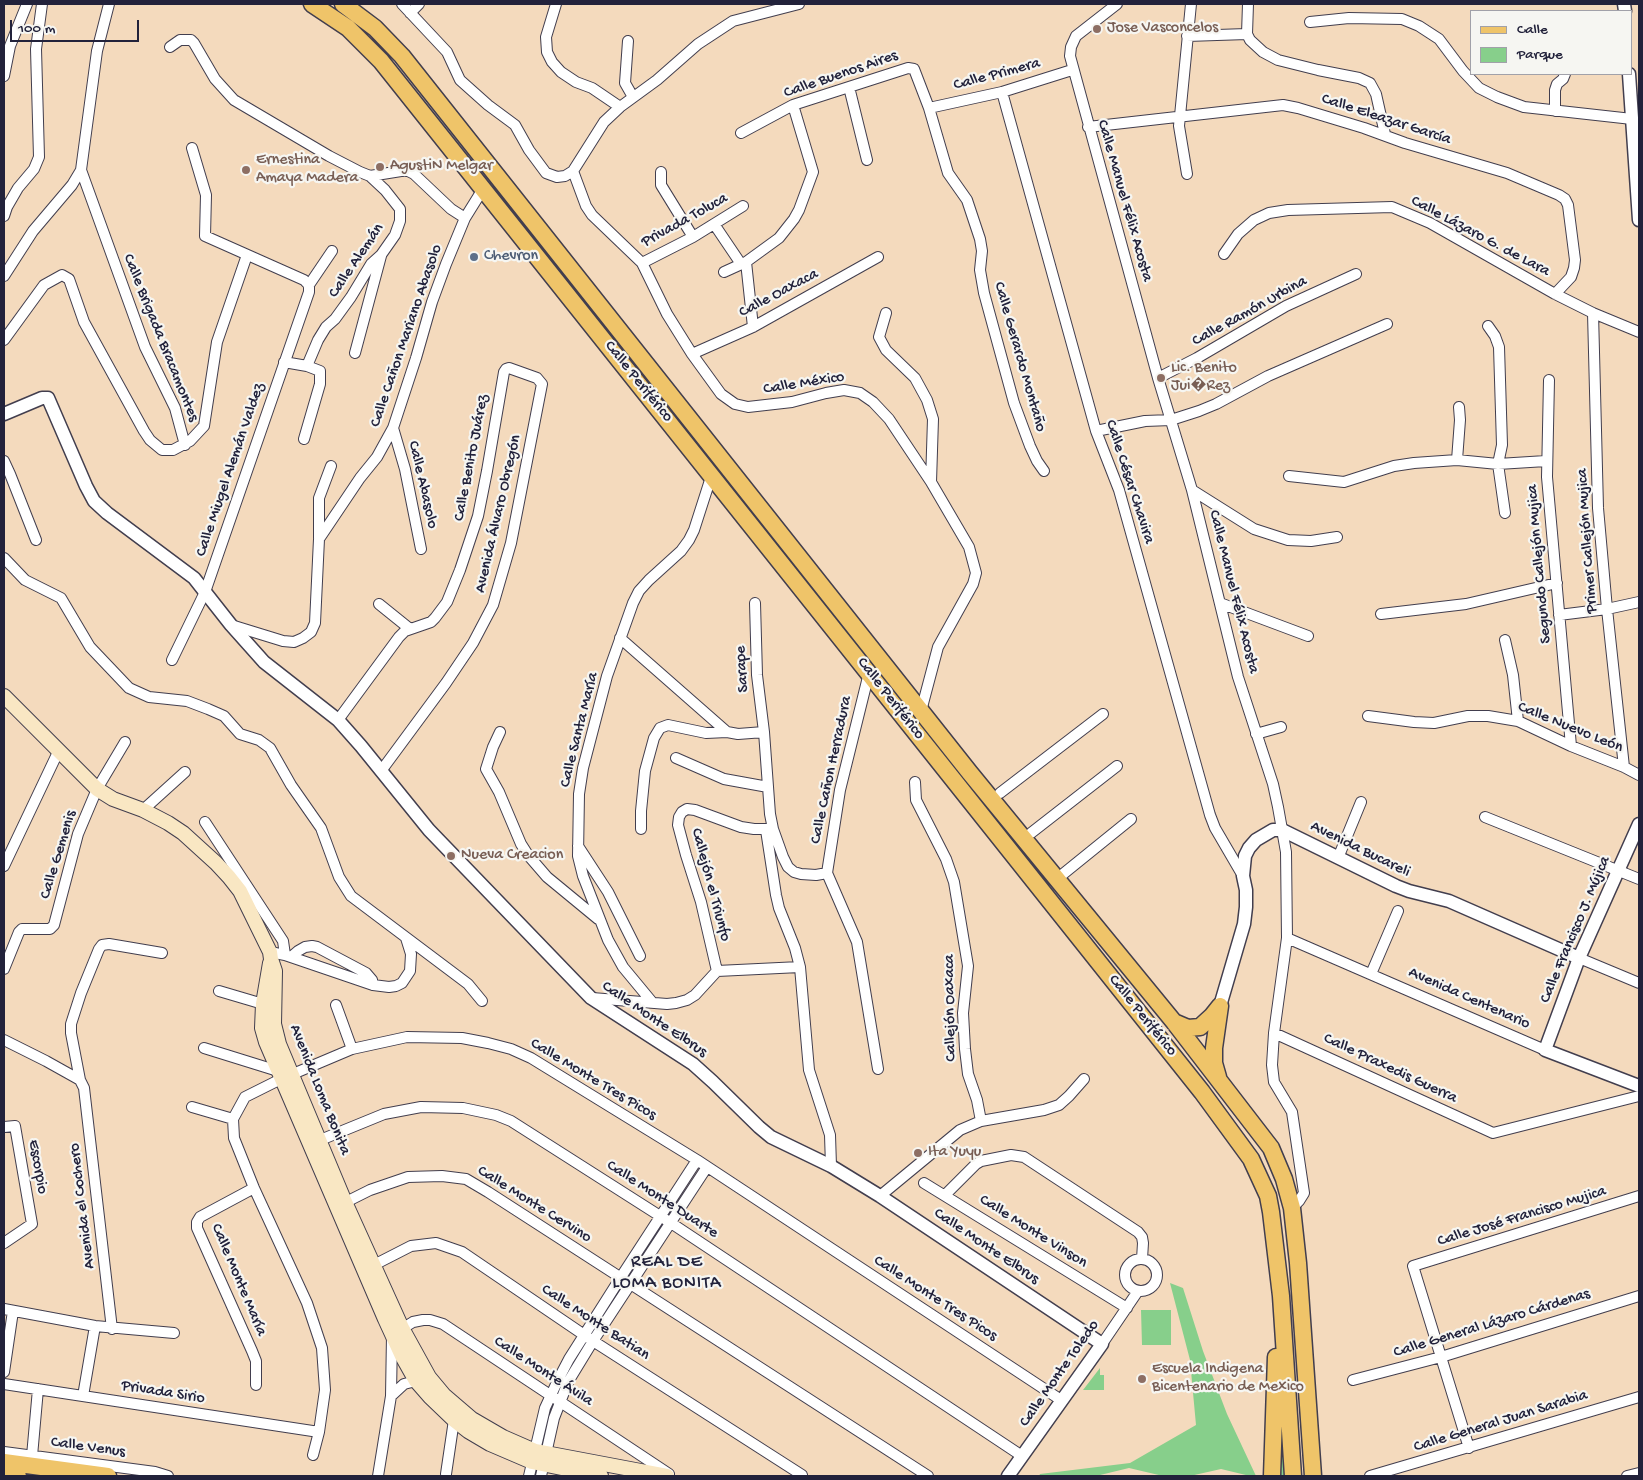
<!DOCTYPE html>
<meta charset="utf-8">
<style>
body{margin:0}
#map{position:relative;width:1643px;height:1480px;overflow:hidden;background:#f4dabd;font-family:"Gochi Hand",sans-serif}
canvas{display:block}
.frame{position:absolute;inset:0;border:5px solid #22223b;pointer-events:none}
.legend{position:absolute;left:1470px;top:10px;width:162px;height:65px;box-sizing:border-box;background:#f6f6f2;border:1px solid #a1a1a9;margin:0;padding:6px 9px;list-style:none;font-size:15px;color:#22223b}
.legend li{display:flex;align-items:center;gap:10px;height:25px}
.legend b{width:25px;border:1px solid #a1a1a9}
.scale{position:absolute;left:10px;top:20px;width:129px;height:22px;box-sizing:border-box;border:2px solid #22223b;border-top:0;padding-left:6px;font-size:15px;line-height:18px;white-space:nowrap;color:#22223b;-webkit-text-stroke:4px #f6f6f2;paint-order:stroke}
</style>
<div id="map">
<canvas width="1643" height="1480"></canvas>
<div class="frame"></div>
<ul class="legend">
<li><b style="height:6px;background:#efc469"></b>Calle</li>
<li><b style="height:14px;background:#87cf8b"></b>Parque</li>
</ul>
<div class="scale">100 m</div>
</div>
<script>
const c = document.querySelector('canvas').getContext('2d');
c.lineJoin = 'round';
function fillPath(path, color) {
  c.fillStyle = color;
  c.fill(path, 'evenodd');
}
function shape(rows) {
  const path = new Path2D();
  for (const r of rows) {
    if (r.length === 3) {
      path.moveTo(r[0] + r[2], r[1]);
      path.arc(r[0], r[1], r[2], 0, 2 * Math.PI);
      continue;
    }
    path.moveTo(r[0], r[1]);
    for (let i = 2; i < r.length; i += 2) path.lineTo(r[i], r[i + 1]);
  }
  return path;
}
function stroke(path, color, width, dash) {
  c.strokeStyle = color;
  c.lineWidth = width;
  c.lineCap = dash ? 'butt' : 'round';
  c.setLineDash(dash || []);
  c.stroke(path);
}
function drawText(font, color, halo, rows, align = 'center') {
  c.font = font + ' "Gochi Hand",sans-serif';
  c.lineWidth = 4.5;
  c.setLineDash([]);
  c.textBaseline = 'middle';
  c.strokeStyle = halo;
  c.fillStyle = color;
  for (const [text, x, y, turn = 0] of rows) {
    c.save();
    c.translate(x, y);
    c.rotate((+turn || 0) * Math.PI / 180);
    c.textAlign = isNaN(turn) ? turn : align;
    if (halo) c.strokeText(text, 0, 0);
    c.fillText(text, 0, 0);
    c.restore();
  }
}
fillPath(shape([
 [1170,1283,1183,1288,1203,1351,1227,1414,1256,1476,1250,1476,1221,1469,1190,1476,1163,1476,1129,1468,1096,1476,1039,1476,1040,1474,1130,1463,1196,1425,1190,1360],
 [1141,1310,1171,1310,1171,1345,1142,1345],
 [1100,1368,1100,1375,1104,1375,1104,1390,1083,1390],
 [1280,1372,1287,1476,1277,1476]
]), '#87cf8b');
const minor = shape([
 [402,4,447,52,460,80,488,105,515,125,529,150,546,173,557,177,565,176,573,171,604,122,620,107,657,80,698,44,733,21,799,4],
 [556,4,546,37,547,52,552,62,561,72,576,82,592,88,620,107],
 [1117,4,1076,36,1071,47,1070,56,1158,378,1192,490,1238,677,1273,784,1278,807,1286,852,1287,938,1274,1033,1272,1065,1274,1082,1292,1112,1304,1193,1299,1201,1292,1208],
 [1248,4,1247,34,1250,40,1263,52,1278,60,1318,70,1359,78,1370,83,1376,94,1385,134],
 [410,13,419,4],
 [1310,22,1349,18,1402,19,1419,26,1439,39,1463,71,1479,88,1497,97,1524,107,1632,119],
 [1187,36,1247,34],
 [628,41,625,83,633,97],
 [170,47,180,40,191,40,194,43,215,79,234,100,329,156,360,172,370,176,401,171,408,171,414,174,451,209,465,218],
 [4,76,10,46,27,4],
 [849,87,867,160],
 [1002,92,1096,431,1119,490,1210,815,1215,828,1243,876],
 [929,108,1002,92,1072,70],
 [1555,111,1555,90,1557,84,1563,79,1565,74],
 [1088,127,1283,105,1298,108,1364,128,1405,143,1507,173,1559,195,1565,199,1568,205,1575,260,1574,268,1571,277,1555,294],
 [741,133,793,105,908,68,914,69,929,108,948,173,967,200,980,239,982,251,980,270,984,293,1014,403,1030,446,1037,461,1044,471],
 [192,148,206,195,205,236,304,280,309,285],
 [81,170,145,347,175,408,185,445],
 [573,171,586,206,592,215,642,263,667,314,692,354,721,394,735,404,748,407,792,402,826,393,844,390,860,393,873,402,889,419,931,482,969,547,976,573,973,584,938,647,921,711],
 [661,172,661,185,693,237],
 [1187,174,1179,126,1191,4],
 [4,216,7,207,18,188,34,169,39,157,36,49,42,4],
 [714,224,741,264],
 [1224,254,1238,234,1254,220,1269,213,1288,210,1392,207,1430,223,1555,294,1593,313,1639,332],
 [746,262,753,327],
 [642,263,693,237,743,206],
 [724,272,746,262,779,238,794,219,799,210,813,172,793,105],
 [4,276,33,231,72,185,81,170,97,51,109,4],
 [309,285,332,251],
 [886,313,879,337,886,350,915,378,927,400,933,419,931,482],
 [1593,313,1598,508,1607,609,1624,767],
 [1488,326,1495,336,1499,347,1502,445,1498,464,1505,513],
 [4,340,44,285,62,275,69,279,84,322,144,431,150,440,162,450,173,450,190,441,204,426,217,342,247,255],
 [355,353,381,256],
 [692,354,753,327,878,257],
 [284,362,307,366,320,371,320,384,304,439],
 [307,366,318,340,326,327,335,319,351,297,371,264,381,255,395,235,400,221,400,209,385,190,370,176],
 [1158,378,1197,358,1286,306,1356,274],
 [1549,380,1547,477,1571,746],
 [393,428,405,469,421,549],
 [1096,431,1145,421,1171,420,1199,411,1216,404,1268,376,1387,324],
 [1457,460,1460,420,1459,407],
 [4,461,10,474,36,540],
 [1289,476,1344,482,1394,466,1414,463,1457,460,1498,464,1546,461],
 [1192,490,1254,529,1288,540,1311,541,1337,537],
 [319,538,319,498,331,466],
 [4,558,25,580,61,598,90,647,129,688,149,697,187,701,208,709,224,716,240,734,259,740,270,748,291,785,321,828,339,877,351,896,468,984,482,1001],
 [755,603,757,675,764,732,770,814,773,829,783,857,788,867,794,872,801,874,816,875,827,873],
 [1220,603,1308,636],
 [379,604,410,629],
 [1381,614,1466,604,1557,583],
 [1559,615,1607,609,1639,602],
 [231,625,283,641,294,642,303,638,311,632,315,623,319,539,360,478,377,457,393,428,416,358,432,302,446,264,465,218,483,189],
 [620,638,727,732,738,734,764,732],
 [1505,640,1513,675,1518,721],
 [172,660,205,592,309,292,309,285],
 [1368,716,1414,722,1434,723,1468,716,1488,716,1518,721,1571,746,1624,767,1639,775],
 [338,720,399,637,405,631,431,622,435,618,447,602,460,570,478,516,487,471,504,372,506,369,509,368,537,378,542,384,511,543,493,605,473,643,446,683,381,771],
 [500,732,493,747,486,769,499,792,521,844,528,855,547,877,598,919],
 [1256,734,1281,727],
 [676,758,724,779,768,787],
 [915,782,916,800,946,859,954,882,968,966,963,1013,965,1049,968,1074,977,1100,981,1121],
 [1000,793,1103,714],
 [143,810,185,772],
 [1485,817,1639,879],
 [205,822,283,941,285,955],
 [641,829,641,811,645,771,654,738,660,728,668,725,706,733,727,732],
 [766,830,776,895,779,908,795,948,800,967,809,1070,830,1135,831,1166],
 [1031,833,1117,766],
 [578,846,608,892,640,956],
 [1338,858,1361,802],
 [4,866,59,750],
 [827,873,840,790,869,673],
 [827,873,857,942,878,1069],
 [1063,874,1131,819],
 [1287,938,1545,1050],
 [270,952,285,955,373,985,389,987,396,986,402,983,410,971,411,954,406,938],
 [291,957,298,951,305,947,312,946,317,947,366,973,372,980,373,985],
 [1579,958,1639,983],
 [4,969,19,932,22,929,50,929,54,925,78,834,97,789,125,742],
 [717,971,701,902,686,855,678,825,679,817,682,812,687,809,695,810,741,827,754,829,772,829],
 [1371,974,1398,911],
 [219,991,263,1004],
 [592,998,667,1004,676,1003,687,1000,695,995,717,971,800,967],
 [652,1002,623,967,608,940,583,876,578,856,579,794,583,768,607,676,633,603,639,591,649,580,681,551,689,540,694,530,712,474],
 [336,1005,352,1049],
 [1274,1033,1493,1133,1639,1096],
 [4,1040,46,1061,80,1080],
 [204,1048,278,1071],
 [192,1107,233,1119],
 [4,1127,15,1126,32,1224,4,1243],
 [313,1143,384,1114,421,1107,463,1108,496,1115,511,1121,671,1223,1022,1456],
 [924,1183,1127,1308],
 [254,1188,200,1217,197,1222,197,1228,252,1351,256,1361,256,1385],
 [945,1195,976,1164,981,1161,1011,1155,1024,1157,1138,1232,1142,1237,1143,1243,1142,1259],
 [880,1196,960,1130,981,1121,1044,1110,1059,1105,1069,1096,1084,1079],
 [340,1205,370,1190,408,1177,442,1176,466,1179,488,1192,928,1476],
 [1141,1275,16],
 [368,1268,411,1246,436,1243,462,1252,593,1341,802,1475],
 [4,1309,95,1326,174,1333],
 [112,1329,84,1088,80,1080,71,1033,71,1024,81,993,99,949,102,945,109,944,162,953],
 [1102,1344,1138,1291],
 [4,1372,13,1311],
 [1353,1380,1441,1357,1639,1296],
 [4,1384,319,1432],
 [83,1396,95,1326],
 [391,1396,404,1384,416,1381],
 [1469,1448,1413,1266,1639,1196],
 [4,1452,155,1472,168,1476],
 [313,1455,319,1432,325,1390,322,1348,307,1303,254,1188,234,1138,233,1119,245,1097,281,1079,352,1049,407,1037,462,1038,488,1043,511,1049,531,1058,697,1160,1061,1400],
 [32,1456,38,1389],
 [446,1474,454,1420],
 [378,1476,391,1396,392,1335,413,1322,423,1320,430,1320,443,1324,669,1474],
 [529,1476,545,1408,558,1380,569,1359,621,1277,697,1160],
 [541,1476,554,1418,568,1382,593,1341,707,1167],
 [1370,1476,1639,1397],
 [1627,1476,1639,1473]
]);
const tertiary = shape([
 [1624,4,1625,11],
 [1629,74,1639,220],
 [4,414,42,398,48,398,86,486,94,501,107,513,194,578,231,625,264,662,338,720,361,746,429,830,591,998,693,1064,713,1082,759,1127,771,1137,831,1166,880,1196,1102,1344,1008,1476],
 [1639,824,1579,958,1545,1050,1639,1086],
 [1220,1006,1244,924,1246,907,1246,890,1243,876,1245,856,1249,848,1256,840,1273,830,1282,830,1396,886,1409,891,1449,901,1579,958]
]);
const secondary = shape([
 [4,696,97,789,113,799,143,810,168,823,183,833,216,863,229,877,240,891,270,952,271,959,275,971,274,1024,279,1044,345,1202,402,1328,429,1377,444,1395,472,1419,503,1437,535,1451,667,1476],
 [270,963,263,1004,262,1028,266,1042,385,1319,402,1356,416,1381,430,1397,454,1420,468,1431,490,1444,532,1462,601,1476]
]);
const primary = shape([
 [4,1462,108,1476],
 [4,1474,18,1476]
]);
const trunk = shape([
 [312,4,348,28,381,61,1202,1092,1251,1159,1268,1196,1271,1212,1281,1296,1293,1476],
 [343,4,375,28,402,56,970,773,1174,1022,1271,1148,1284,1179,1292,1208,1298,1263,1313,1476],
 [1174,1022,1188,1028,1200,1027,1212,1016,1220,1006],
 [1218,1077,1214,1063,1214,1048,1220,1006],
 [1272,1476,1276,1357]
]);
stroke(minor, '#423e4e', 12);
stroke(tertiary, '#423e4e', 15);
stroke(secondary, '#423e4e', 16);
stroke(primary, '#423e4e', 19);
stroke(trunk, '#423e4e', 19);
stroke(minor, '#fff', 10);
stroke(tertiary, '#fff', 12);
stroke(secondary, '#f9e7c3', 14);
stroke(primary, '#efc469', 16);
stroke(trunk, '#efc469', 16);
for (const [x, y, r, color] of [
 [1097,29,5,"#8d6e63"],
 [380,167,5,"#8d6e63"],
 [246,170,5,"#8d6e63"],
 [474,257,5,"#5c6f8a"],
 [1161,378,5,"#8d6e63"],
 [451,856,5,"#8d6e63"],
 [918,1153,5,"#8d6e63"],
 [1142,1379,5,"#8d6e63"]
]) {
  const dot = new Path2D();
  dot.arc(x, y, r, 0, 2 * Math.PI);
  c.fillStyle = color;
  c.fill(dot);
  stroke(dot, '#f6f6f2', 2);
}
drawText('16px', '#785e54', '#f6f6f2', [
 ["Jose Vasconcelos",1107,29],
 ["Ernestina",256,161],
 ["Amaya Madera",256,179],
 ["AgustiN Melgar",390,167],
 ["Lic. Benito",1171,369],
 ["Jui�Rez",1171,387],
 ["Nueva Creacion",461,856],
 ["Ita Yuyu",928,1153],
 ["Escuela Indigena",1152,1370],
 ["Bicentenario de Mexico",1152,1388]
], 'left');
drawText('16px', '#22223b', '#f6f6f2', [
 ["Calle Buenos Aires",841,75,-19],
 ["Calle Primera",997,75,-15],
 ["Calle Eleazar García",1386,120,18],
 ["Calle Manuel Félix Acosta",1124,201,74],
 ["Privada Toluca",685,221,-29],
 ["Calle Lázaro G. de Lara",1480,237,28],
 ["Calle Alemán",357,261,-56],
 ["Calle Oaxaca",779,294,-28],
 ["Calle Ramón Urbina",1250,312,-29],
 ["Calle Cañon Mariano Abasolo",407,336,-71],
 ["Calle Brigada Bracamontes",160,338,68],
 ["Calle Gerardo Montaño",1019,357,74],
 ["Calle Periférico",638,382,51],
 ["Calle México",804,384,-9],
 ["Calle Benito Juárez",472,458,-79],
 ["Calle Miugel Alemán Valdez",231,470,-71],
 ["Calle César Chavira",1129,482,72],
 ["Calle Abasolo",422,485,77],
 ["Avenida Álvaro Obregón",499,514,-77],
 ["Primer Callejón Mujica",1588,541,-94],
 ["Segundo Callejón Mujica",1540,564,-95],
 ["Calle Manuel Félix Acosta",1233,592,76],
 ["Sarape",743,669,-94],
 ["Calle Periférico",890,699,52],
 ["Calle Nuevo León",1570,728,22],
 ["Calle Santa María",580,730,-76],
 ["Calle Cañon Herradura",832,770,-78],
 ["Avenida Bucareli",1360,850,26],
 ["Calle Gemenis",59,855,-73],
 ["Callejón el Triunfo",710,885,75],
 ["Calle Francisco J. Mújica",1576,930,-67],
 ["Avenida Centenario",1469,999,24],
 ["Callejón Oaxaca",951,1008,-91],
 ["Calle Periférico",1142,1016,51],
 ["Calle Monte Elbrus",654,1020,34],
 ["Calle Praxedis Guerra",1390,1069,25],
 ["Calle Monte Tres Picos",593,1080,31],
 ["Avenida Loma Bonita",319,1090,68],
 ["Escorpio",37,1167,80],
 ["Calle Monte Duarte",662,1200,33],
 ["Calle Monte Cervino",534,1205,32],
 ["Avenida el Cochero",83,1206,-97],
 ["Calle José Francisco Mujica",1522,1217,-17],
 ["Calle Monte Vinson",1033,1232,32],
 ["Calle Monte Elbrus",986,1247,34],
 ["Calle Monte María",238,1280,67],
 ["Calle Monte Tres Picos",935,1299,33],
 ["Calle Monte Batian",595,1323,33],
 ["Calle General Lázaro Cárdenas",1492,1324,-17],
 ["Calle Monte Ávila",543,1372,33],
 ["Calle Monte Toledo",1060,1374,-55],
 ["Privada Sirio",163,1393,9],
 ["Calle General Juan Sarabia",1501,1422,-17],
 ["Calle Venus",88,1448,8]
]);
drawText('16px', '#4e5e75', '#f6f6f2', [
 ["Chevron",484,257]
], 'left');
c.letterSpacing = '1px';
drawText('18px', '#22223b', '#f6f6f2', [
 ["REAL DE",667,1263],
 ["LOMA BONITA",667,1284]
]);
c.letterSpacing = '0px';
</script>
